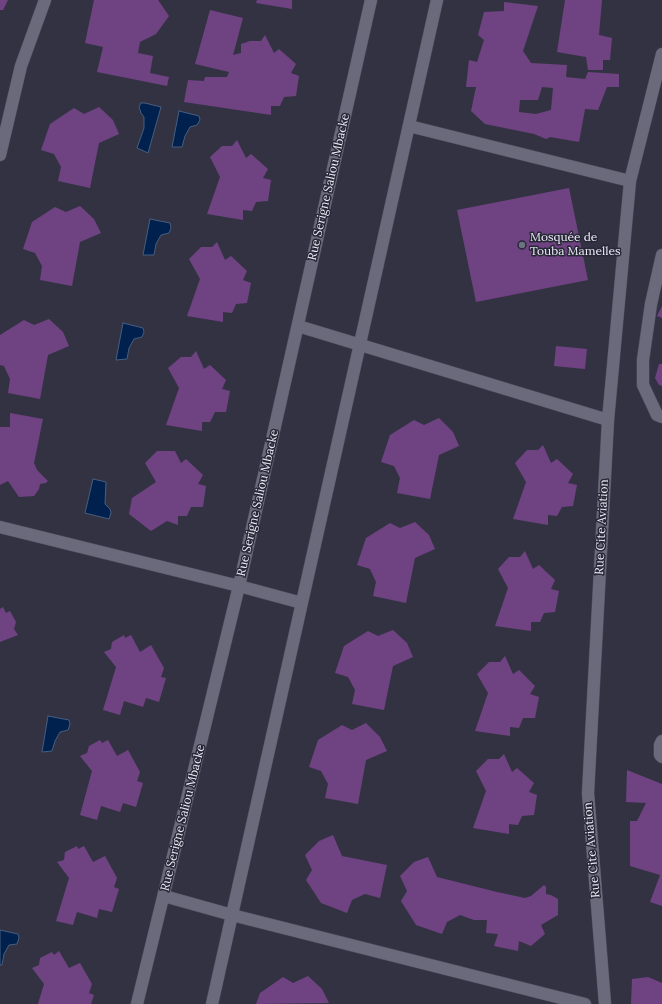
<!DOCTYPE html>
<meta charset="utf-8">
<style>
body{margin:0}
canvas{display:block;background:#333243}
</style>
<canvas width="662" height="1004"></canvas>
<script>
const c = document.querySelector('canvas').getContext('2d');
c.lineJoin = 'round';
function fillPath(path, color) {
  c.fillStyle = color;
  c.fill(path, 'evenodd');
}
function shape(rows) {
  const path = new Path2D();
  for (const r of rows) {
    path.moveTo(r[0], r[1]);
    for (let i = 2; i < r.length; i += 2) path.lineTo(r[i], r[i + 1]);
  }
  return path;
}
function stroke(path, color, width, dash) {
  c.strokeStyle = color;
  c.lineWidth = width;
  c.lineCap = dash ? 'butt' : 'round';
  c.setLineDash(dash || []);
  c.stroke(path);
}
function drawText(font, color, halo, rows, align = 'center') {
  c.font = font + ' Lora,serif';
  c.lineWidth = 3;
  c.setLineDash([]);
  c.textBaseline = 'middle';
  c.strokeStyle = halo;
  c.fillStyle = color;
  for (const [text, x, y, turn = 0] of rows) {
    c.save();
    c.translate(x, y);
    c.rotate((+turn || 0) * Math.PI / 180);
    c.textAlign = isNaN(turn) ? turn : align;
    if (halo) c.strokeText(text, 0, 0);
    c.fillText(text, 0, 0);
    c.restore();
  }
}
const water = shape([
 [141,103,145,103,161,107,148,153,137,148,144,128,144,117,141,113,139,107,141,103],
 [179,111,199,116,200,120,197,125,190,127,185,136,182,147,172,147,179,111],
 [150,219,170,223,171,228,169,233,161,235,156,244,154,255,143,255,150,219],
 [123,323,143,328,144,332,142,337,134,339,129,348,127,359,116,360,123,323],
 [93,479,106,482,105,504,110,509,111,513,109,519,85,513,93,479],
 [48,716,69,720,70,724,68,730,60,732,55,741,52,751,42,752,48,716],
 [0,930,18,934,19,938,17,944,9,945,4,954,2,965,0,965,0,930]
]);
fillPath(water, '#00214d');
stroke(water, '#465e80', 1);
fillPath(shape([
 [0,0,8,0,3,10,0,10],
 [94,0,158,0,169,16,156,34,140,42,138,53,153,56,150,73,169,77,167,86,97,72,103,47,85,43],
 [257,0,292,0,292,9,256,3],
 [565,0,602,0,599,35,612,38,610,60,603,60,603,70,588,70,586,57,557,52],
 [504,2,538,6,523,51,531,63,567,65,566,77,585,79,588,72,619,74,619,87,607,87,598,110,585,109,579,142,550,137,546,139,534,134,485,124,471,111,476,87,466,87,469,60,477,62,484,40,478,35,484,12,504,11],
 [542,87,553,88,551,110,536,114,519,112,520,100,538,100],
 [210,10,243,18,233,55,241,53,241,44,250,41,261,41,265,35,274,53,279,49,296,64,291,73,299,76,296,96,284,97,280,106,271,106,271,115,184,102,188,80,204,81,205,77,227,77,229,72,195,64],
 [99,107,113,120,119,134,99,143,90,188,58,181,61,167,54,154,41,150,50,124,74,108,84,114],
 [237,140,246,158,251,154,268,169,263,178,271,180,268,201,256,202,252,211,243,210,243,220,207,214,220,177,210,157,222,146,232,146],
 [569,188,588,280,476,302,457,210],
 [80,206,94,219,101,233,80,242,72,286,40,280,42,266,35,253,23,249,32,222,55,207,66,212],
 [217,242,225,260,231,256,247,271,243,280,251,283,247,303,236,304,232,313,223,312,223,322,187,316,200,279,189,259,201,247,212,247],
 [662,306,662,318,657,316],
 [49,319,63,332,69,346,48,355,40,399,8,393,10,379,4,366,0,365,0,335,24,320,34,325],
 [556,346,587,349,585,369,554,366],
 [196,351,204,369,210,365,226,380,222,389,230,391,226,412,215,412,210,422,202,422,202,431,166,425,179,388,168,368,181,357,191,357],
 [659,364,662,364,662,386,659,385,655,378],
 [10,413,43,419,34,463,37,470,48,481,46,483,40,484,39,489,34,496,19,497,8,481,0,485,0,427,10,427],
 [439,418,453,432,459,446,439,455,430,499,397,493,400,478,394,466,381,462,390,435,414,420,424,425],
 [543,445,551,463,557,459,573,474,568,483,577,485,573,506,562,507,557,516,548,515,548,525,513,519,526,482,515,463,527,450,538,450],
 [157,451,175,451,181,463,186,459,203,475,198,484,206,486,203,507,191,507,187,516,178,516,178,525,167,521,151,531,129,514,132,498,156,482,145,463],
 [415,522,429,535,435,549,415,558,406,603,373,596,376,582,370,569,357,565,366,538,390,523,400,528],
 [525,551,533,569,539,565,555,580,551,589,559,591,555,612,544,613,540,622,531,622,531,631,495,626,508,588,498,569,509,557,520,557],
 [3,607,6,613,10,611,16,622,14,629,18,635,0,642,0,609],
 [393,630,407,643,413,657,393,666,384,710,352,704,355,690,348,677,335,673,344,646,368,631,378,636],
 [124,635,125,638,131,635,140,652,151,645,164,668,161,677,166,678,159,702,146,698,143,707,124,701,120,715,103,710,116,667,104,652,111,649,112,642],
 [505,656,513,674,519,670,535,686,530,694,539,697,535,718,523,718,519,728,510,727,510,736,475,731,488,693,477,674,489,662,500,662],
 [366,723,380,737,387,751,366,760,358,804,325,798,328,784,321,771,309,767,318,740,342,725,352,730],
 [100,740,102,743,108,740,117,756,128,750,140,772,137,781,143,783,136,807,123,803,120,812,101,806,97,820,80,815,92,771,80,756,87,753,89,746],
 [504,754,512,772,517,768,534,783,529,792,537,795,534,815,522,816,518,825,509,824,509,834,473,828,486,791,476,771,488,759,499,759],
 [627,770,662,784,662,906,650,902,660,875,630,866,630,821,637,821,646,803,626,802],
 [333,835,342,856,387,865,380,898,365,894,352,900,347,913,321,903,306,880,312,870,305,855,319,841],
 [77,846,78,849,84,846,93,862,105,856,117,878,114,887,119,889,112,912,99,909,97,918,77,912,73,925,56,921,69,878,57,862,64,860,65,852],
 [428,857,437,877,497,892,525,898,531,896,544,885,546,887,546,894,551,895,558,899,558,915,541,925,545,934,531,946,519,941,518,951,494,946,498,934,486,933,487,920,474,920,460,915,447,922,442,934,416,925,401,901,407,891,400,876,414,862],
 [59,951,69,968,80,963,92,984,89,993,94,995,91,1004,38,1004,44,984,32,968,39,965,40,958,52,952,54,955],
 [308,976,322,989,329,1003,256,1004,260,993,283,977,293,983],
 [648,977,662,983,662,1004,631,1004,632,979]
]), '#6f4282');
const minor = shape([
 [409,126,630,181],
 [0,155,21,66,45,0],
 [662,255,651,304,643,360,643,385,657,415,662,417],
 [298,326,608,420],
 [0,527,239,586,302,603],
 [662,741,660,745,660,755,662,757],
 [164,896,232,915,585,1004],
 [137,1004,239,586,371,0],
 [212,1004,437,0],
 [605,1004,588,793,608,420,630,181,662,54]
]);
stroke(minor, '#51505e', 13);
stroke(minor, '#6b6a7d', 12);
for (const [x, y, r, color] of [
 [522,245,4,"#6b7280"]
]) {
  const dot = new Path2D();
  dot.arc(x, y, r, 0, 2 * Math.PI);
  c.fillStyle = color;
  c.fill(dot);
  stroke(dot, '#292838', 1.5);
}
drawText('12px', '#ebebf6', '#292838', [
 ["Rue Serigne Saliou Mbacke",329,187,-77],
 ["Rue Serigne Saliou Mbacke",258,503,-77],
 ["Rue Cite Aviation",602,527,-87],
 ["Rue Serigne Saliou Mbacke",183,818,-76],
 ["Rue Cite Aviation",592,850,-95]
]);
drawText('12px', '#ebebf6', '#292838', [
 ["Mosquée de",530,238],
 ["Touba Mamelles",530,252]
], 'left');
</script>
